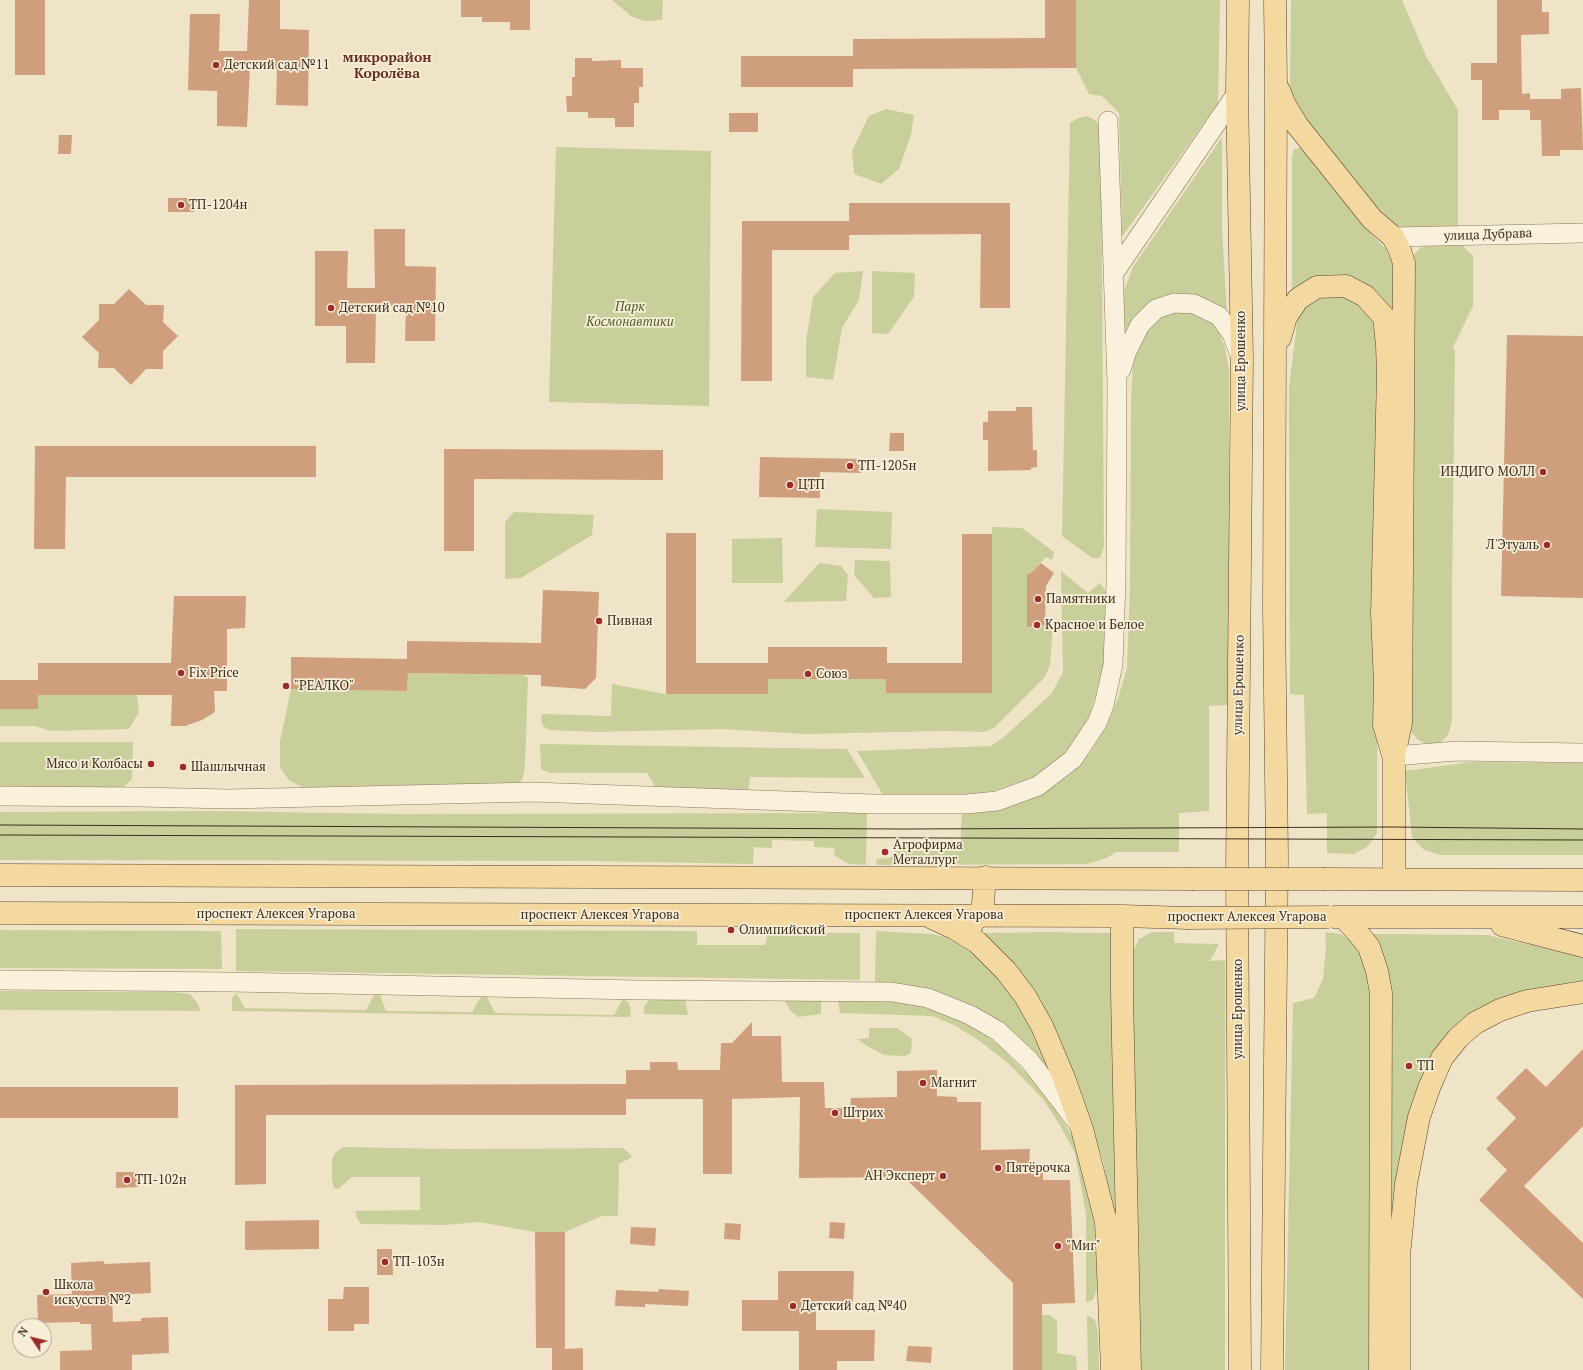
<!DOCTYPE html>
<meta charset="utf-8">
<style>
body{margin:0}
#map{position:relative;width:1583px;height:1370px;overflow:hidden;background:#f0e4c8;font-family:"PT Serif",serif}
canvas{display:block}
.north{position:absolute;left:12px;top:1318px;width:40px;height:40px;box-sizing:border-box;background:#f7eed8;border:1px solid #ada18e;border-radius:50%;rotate:305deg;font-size:11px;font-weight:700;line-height:16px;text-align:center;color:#3d2e20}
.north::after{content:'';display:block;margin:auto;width:14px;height:18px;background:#9e2a2b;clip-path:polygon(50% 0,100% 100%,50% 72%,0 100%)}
</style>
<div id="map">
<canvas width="1583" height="1370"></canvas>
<div class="north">N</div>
</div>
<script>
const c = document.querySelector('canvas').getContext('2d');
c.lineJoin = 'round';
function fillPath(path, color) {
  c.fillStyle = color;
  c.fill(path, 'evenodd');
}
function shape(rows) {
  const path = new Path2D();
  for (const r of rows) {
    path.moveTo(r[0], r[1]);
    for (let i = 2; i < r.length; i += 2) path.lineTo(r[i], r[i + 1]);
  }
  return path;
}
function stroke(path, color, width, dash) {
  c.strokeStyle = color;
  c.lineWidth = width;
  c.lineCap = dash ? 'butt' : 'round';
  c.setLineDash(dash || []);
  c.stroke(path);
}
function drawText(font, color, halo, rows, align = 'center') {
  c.font = font + ' "PT Serif",serif';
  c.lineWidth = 3.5;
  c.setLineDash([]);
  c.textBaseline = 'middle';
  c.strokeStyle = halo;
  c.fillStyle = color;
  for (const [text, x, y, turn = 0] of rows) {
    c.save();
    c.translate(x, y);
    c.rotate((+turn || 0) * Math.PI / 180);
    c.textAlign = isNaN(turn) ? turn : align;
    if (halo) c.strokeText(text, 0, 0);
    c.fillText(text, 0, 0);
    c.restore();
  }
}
fillPath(shape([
 [612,0,663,0,662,20,644,21,631,16],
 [1076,0,1220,0,1218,103,1122,237,1119,113,1102,96,1089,94,1076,68],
 [1291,0,1402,0,1426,56,1458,110,1458,228,1419,229,1400,227,1388,221,1334,158,1296,107,1290,88],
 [886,109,914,115,911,135,899,169,881,184,854,174,852,151,869,116],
 [1087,116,1095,120,1101,126,1104,546,1100,558,1092,558,1062,536,1070,123,1079,118],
 [1222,137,1222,228,1227,315,1176,295,1159,298,1145,306,1125,335,1122,319,1123,294,1133,267],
 [556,147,711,151,709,406,549,402],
 [1299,148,1305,149,1311,155,1371,234,1386,249,1392,263,1395,279,1395,319,1371,288,1292,294,1292,157,1294,149],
 [1462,245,1473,256,1473,306,1453,347,1455,351,1452,594,1452,721,1448,735,1440,743,1426,744,1417,739,1409,729,1413,256,1420,248,1428,246],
 [863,271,859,300,842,328,833,380,806,377,806,341,813,297,835,273],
 [872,271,915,273,914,297,888,334,872,333],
 [1341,293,1359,300,1381,328,1378,526,1377,833,1368,846,1354,854,1327,853,1327,813,1307,814,1304,695,1290,694,1289,387,1297,322,1307,303,1320,294],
 [1185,309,1216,325,1225,347,1229,370,1229,705,1209,706,1209,811,1179,813,1179,852,1116,852,1107,858,1086,864,876,865,877,859,890,858,896,851,960,851,962,813,1051,788,1073,772,1091,751,1106,727,1118,698,1127,668,1130,585,1131,401,1133,363,1147,326,1157,315],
 [817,509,892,512,891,549,815,547],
 [514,512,594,515,592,535,521,578,505,579,505,522],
 [992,527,1022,528,1054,552,1052,560,1046,557,1031,573,1027,574,1027,626,1045,625,1053,626,1050,665,1045,677,994,728,984,732,947,731,804,734,722,729,598,732,550,730,543,726,541,720,542,714,611,716,612,684,665,694,768,694,768,679,886,679,887,693,992,693],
 [782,538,783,583,732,583,732,539],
 [855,560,890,561,891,597,874,598,854,575],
 [819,563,841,566,848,575,846,601,784,602],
 [1061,571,1088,593,1100,583,1106,592,1105,660,1089,718,1065,754,1032,778,993,791,965,796,883,795,857,751,991,746,1004,737,1052,693,1063,672],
 [408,673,523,675,528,678,525,766,523,777,520,783,512,788,302,787,289,780,280,768,280,741,291,689,407,691],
 [38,695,137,695,139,712,129,729,52,731,34,726,0,726,0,709,38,709],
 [0,742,133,742,132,779,124,787,0,787],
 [540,744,847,749,865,778,750,777,748,792,659,793,647,773,549,773,541,769],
 [1471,762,1583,763,1583,855,1441,855,1424,850,1412,837,1405,771],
 [212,811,406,814,867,813,866,865,849,864,835,856,834,848,814,847,814,841,772,840,772,848,754,847,753,864,591,861,0,860,0,812],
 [236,929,697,931,697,945,765,945,768,933,860,933,860,980,236,971],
 [0,930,221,931,222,969,0,968],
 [876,931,932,934,949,938,981,958,1010,991,1027,1016,1060,1094,1016,1037,875,983],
 [1047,932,1110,933,1115,937,1117,1218,1111,1216,1104,1164,1088,1114,1053,1023,1040,1000,1024,978,983,933],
 [1152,932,1174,932,1174,943,1219,944,1210,961,1225,960,1225,1370,1137,1370,1131,954,1139,939],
 [1325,932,1341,934,1354,943,1363,955,1372,986,1375,1370,1285,1370,1293,1003,1314,998,1323,979,1326,946],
 [1370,934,1487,935,1583,956,1583,982,1470,1014,1450,1030,1436,1050,1419,1082,1408,1119,1388,1261],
 [0,991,174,992,190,994,198,1004,200,1011,0,1010],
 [236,993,245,1008,366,1010,374,995,380,995,386,1011,472,1012,481,996,487,997,495,1013,614,1015,623,999,628,1002,631,1008,630,1017,232,1011,232,998],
 [657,999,685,999,688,1015,644,1014,644,1006,649,1000],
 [821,999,821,1014,798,1017,790,1010,785,1001],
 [838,1000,907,1001,957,1018,981,1032,999,1045,1044,1092,1080,1148,1088,1176,1096,1238,1097,1289,1093,1300,1086,1302,1086,1214,1075,1153,1061,1127,1043,1099,1007,1062,978,1040,954,1025,932,1016,840,1013],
 [869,1028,897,1028,912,1039,911,1053,905,1056,884,1055,867,1046,857,1039,869,1038],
 [343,1147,454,1149,622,1148,628,1152,632,1157,619,1164,618,1216,602,1216,565,1232,535,1232,479,1222,446,1225,361,1224,357,1218,355,1211,420,1210,420,1177,352,1177,338,1189,334,1188,332,1180,332,1159,335,1153],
 [1042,1315,1050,1315,1057,1321,1057,1353,1076,1356,1077,1370,1042,1370],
 [1087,1315,1095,1320,1098,1332,1099,1370,1088,1370]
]), '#c9cf9b');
fillPath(shape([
 [15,0,45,0,45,75,15,75],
 [249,0,280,0,280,29,309,30,308,106,276,105,277,69,250,68,247,127,217,126,217,91,188,90,190,14,220,14,219,51,247,51],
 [461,0,530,0,530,30,510,30,510,22,482,22,482,17,461,17],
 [1045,0,1076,0,1076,68,853,69,853,87,741,87,741,56,853,56,853,39,1045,38],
 [1497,0,1542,0,1542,12,1549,12,1549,34,1521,35,1522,94,1530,93,1530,99,1561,99,1561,89,1581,88,1583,150,1560,150,1560,156,1542,156,1541,120,1530,120,1530,110,1499,110,1499,120,1482,120,1482,80,1471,80,1471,63,1497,63],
 [575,58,592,58,592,61,621,60,621,68,643,68,643,87,639,87,639,103,634,103,634,127,615,127,615,118,588,118,588,112,567,112,566,96,572,96,572,77,575,77],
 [729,113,758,113,758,132,729,132],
 [59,135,72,135,71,154,58,154],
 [168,198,194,198,194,212,168,212],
 [849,203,1010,203,1010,308,980,308,981,234,849,235,849,250,772,250,772,381,741,381,742,221,849,221],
 [374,229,405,229,405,266,436,267,435,341,405,341,406,306,376,306,375,363,346,363,346,326,315,326,315,251,348,251,347,288,375,288],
 [129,289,146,305,164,305,163,322,178,336,163,351,163,369,146,369,131,385,114,368,98,368,99,353,82,337,99,320,99,304,114,304],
 [1507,335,1583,336,1583,598,1501,596],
 [1016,407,1032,407,1033,450,1037,450,1037,467,1031,468,1031,470,988,471,988,440,983,440,983,422,988,422,988,411,1016,411],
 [890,433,904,433,904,451,889,451],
 [35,446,316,446,316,477,66,477,65,549,34,549],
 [444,449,663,450,663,480,474,479,474,551,444,551],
 [760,457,862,459,861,473,820,472,820,498,759,497],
 [666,533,696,533,696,663,768,663,768,647,887,647,887,663,962,663,962,534,992,534,992,693,886,693,886,679,768,679,768,694,666,694],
 [1041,563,1054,573,1046,586,1045,625,1027,627,1027,574,1031,573],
 [543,590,599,592,596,678,585,689,541,686,541,675,408,673,407,691,291,689,291,657,407,659,407,641,541,643],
 [174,596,246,596,245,628,227,629,227,691,214,691,215,712,202,720,185,726,171,726,172,695,38,695,38,709,0,709,0,680,38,680,38,663,171,663],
 [752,1022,752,1036,781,1036,782,1082,824,1082,825,1108,850,1108,851,1098,897,1097,897,1071,937,1070,937,1096,957,1097,957,1102,981,1102,981,1150,1030,1149,1029,1166,1043,1166,1043,1180,1070,1180,1075,1303,1042,1304,1042,1370,1013,1370,1013,1283,904,1177,799,1178,800,1097,732,1099,732,1174,703,1174,703,1099,626,1099,626,1115,266,1115,266,1184,235,1185,235,1085,626,1084,626,1070,650,1070,650,1062,677,1062,678,1070,720,1070,721,1043,732,1043],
 [1583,1049,1583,1126,1524,1186,1583,1243,1583,1299,1479,1200,1507,1170,1486,1149,1516,1118,1496,1098,1526,1068,1546,1087],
 [0,1087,178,1087,178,1118,0,1118],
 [116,1172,138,1172,138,1187,116,1188],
 [319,1220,319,1249,245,1250,245,1221],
 [830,1222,845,1223,844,1239,829,1238],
 [725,1223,741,1224,740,1240,724,1239],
 [631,1227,656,1228,655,1246,630,1244],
 [535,1232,565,1232,565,1349,583,1348,583,1370,552,1370,552,1348,536,1348],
 [377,1249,392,1249,393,1275,377,1275],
 [104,1261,104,1264,150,1262,151,1293,112,1295,113,1322,141,1321,141,1318,168,1317,169,1353,132,1355,132,1370,60,1370,60,1351,92,1350,91,1324,80,1324,80,1322,38,1323,37,1295,72,1294,71,1263],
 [778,1271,854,1271,853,1302,816,1301,816,1330,875,1330,874,1361,837,1361,837,1370,799,1370,799,1331,742,1331,742,1300,778,1300],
 [344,1287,369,1287,369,1324,354,1324,354,1331,328,1331,328,1299,343,1299],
 [659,1289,689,1291,688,1306,645,1304,645,1307,615,1306,616,1290,658,1292],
 [908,1346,932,1347,931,1363,906,1361]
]), '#cf9f7d');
const minor = shape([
 [1393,237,1583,233],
 [1114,273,1237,93],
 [1121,370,1127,351,1140,325,1156,309,1174,303,1194,304,1219,316,1232,334,1240,355],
 [1394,756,1457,751,1583,753],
 [0,796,139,797,229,799,533,792,873,804,967,804,997,801,1038,786,1073,759,1097,723,1104,705,1113,665,1116,583,1117,383,1108,121],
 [0,980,231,982,639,990,892,992,928,998,970,1015,998,1031,1029,1060,1077,1122]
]);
const major = shape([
 [1238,0,1237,93,1242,358,1237,871,1240,1370],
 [1279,90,1285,105,1297,125,1372,219,1393,237,1400,251,1404,263,1401,723,1394,756,1394,879],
 [1280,338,1286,317,1298,299,1317,287,1346,286,1365,296,1384,317,1387,345,1388,376,1382,614,1385,682,1384,725,1393,755],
 [0,875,1191,879],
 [1326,879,1583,880],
 [0,913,1122,916,1188,918],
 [1122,916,1122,993,1130,1370],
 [1335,917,1583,917],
 [932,918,954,928,977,942,1006,971,1025,996,1042,1026,1064,1078,1082,1129,1106,1222,1112,1370],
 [1344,918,1358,933,1369,947,1377,971,1381,993,1380,1370],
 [972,925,974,920,982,915,985,877],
 [1502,925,1583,946],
 [1272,1370,1277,856,1274,607,1276,83,1275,0],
 [1399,1370,1399,1256,1406,1184,1419,1117,1429,1088,1442,1058,1458,1038,1475,1023,1500,1010,1527,1001,1583,992]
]);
stroke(minor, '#8d765c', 20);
stroke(major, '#5b4430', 23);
stroke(minor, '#faf1dc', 19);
stroke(major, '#f3d9a0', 22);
stroke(shape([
 [0,825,905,829,1393,827,1583,829],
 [0,835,1583,840]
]), '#3d2e20', 1);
const majorBridge = shape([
 [1191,879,1326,879],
 [1188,918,1329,917]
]);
stroke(majorBridge, '#5b4430', 23, []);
stroke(majorBridge, '#f3d9a0', 22);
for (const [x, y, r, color] of [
 [216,65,4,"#9e2a2b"],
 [181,205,4,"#9e2a2b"],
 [331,308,4,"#9e2a2b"],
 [850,466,4,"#9e2a2b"],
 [1543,472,4,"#9e2a2b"],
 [790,485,4,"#9e2a2b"],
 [1547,545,4,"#9e2a2b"],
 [1038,599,4,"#9e2a2b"],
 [599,621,4,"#9e2a2b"],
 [1037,625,4,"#9e2a2b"],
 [181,673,4,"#9e2a2b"],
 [808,674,4,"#9e2a2b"],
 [286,686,4,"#9e2a2b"],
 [151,764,4,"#9e2a2b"],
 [183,767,4,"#9e2a2b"],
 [885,852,4,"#9e2a2b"],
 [731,930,4,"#9e2a2b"],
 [1409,1066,4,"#9e2a2b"],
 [923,1083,4,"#9e2a2b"],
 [835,1113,4,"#9e2a2b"],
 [998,1168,4,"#9e2a2b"],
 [943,1176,4,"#9e2a2b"],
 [127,1180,4,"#9e2a2b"],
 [1058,1246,4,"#9e2a2b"],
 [385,1262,4,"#9e2a2b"],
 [46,1292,4,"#9e2a2b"],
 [793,1306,4,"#9e2a2b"]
]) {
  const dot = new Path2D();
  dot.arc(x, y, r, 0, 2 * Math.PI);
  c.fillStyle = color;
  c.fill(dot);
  stroke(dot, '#f7eed8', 1.5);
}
drawText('13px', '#3d2e20', '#f7eed8', [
 ["Детский сад №11",224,65],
 ["ТП-1204н",189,205],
 ["Детский сад №10",339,308],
 ["ТП-1205н",858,466],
 ["ИНДИГО МОЛЛ",1535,472,"right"],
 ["ЦТП",798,485],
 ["Л'Этуаль",1539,545,"right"],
 ["Памятники",1046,599],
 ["Пивная",607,621],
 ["Красное и Белое",1045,625],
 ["Fix Price",189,673],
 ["Союз",816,674],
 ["\"РЕАЛКО\"",294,686],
 ["Мясо и Колбасы",143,764,"right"],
 ["Шашлычная",191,767],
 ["Агрофирма",893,845],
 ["Металлург",893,860],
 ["Олимпийский",739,930],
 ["ТП",1417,1066],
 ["Магнит",931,1083],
 ["Штрих",843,1113],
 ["Пятёрочка",1006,1168],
 ["АН Эксперт",935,1176,"right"],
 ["ТП-102н",135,1180],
 ["\"Миг\"",1066,1246],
 ["ТП-103н",393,1262],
 ["Школа",54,1285],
 ["искусств №2",54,1300],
 ["Детский сад №40",801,1306]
], 'left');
drawText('13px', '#3d2e20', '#f7eed8', [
 ["улица Дубрава",1488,235,-2],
 ["улица Ерошенко",1241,361,-90],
 ["улица Ерошенко",1239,685,-89],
 ["проспект Алексея Угарова",276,914],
 ["проспект Алексея Угарова",600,915],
 ["проспект Алексея Угарова",924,915],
 ["проспект Алексея Угарова",1247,917],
 ["улица Ерошенко",1238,1009,-90]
]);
drawText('italic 13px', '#4d5a26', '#f7eed8', [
 ["Парк",630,307],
 ["Космонавтики",630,322]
]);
drawText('bold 14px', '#6b2e1e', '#f7eed8', [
 ["микрорайон",387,58],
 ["Королёва",387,74]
]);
</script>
